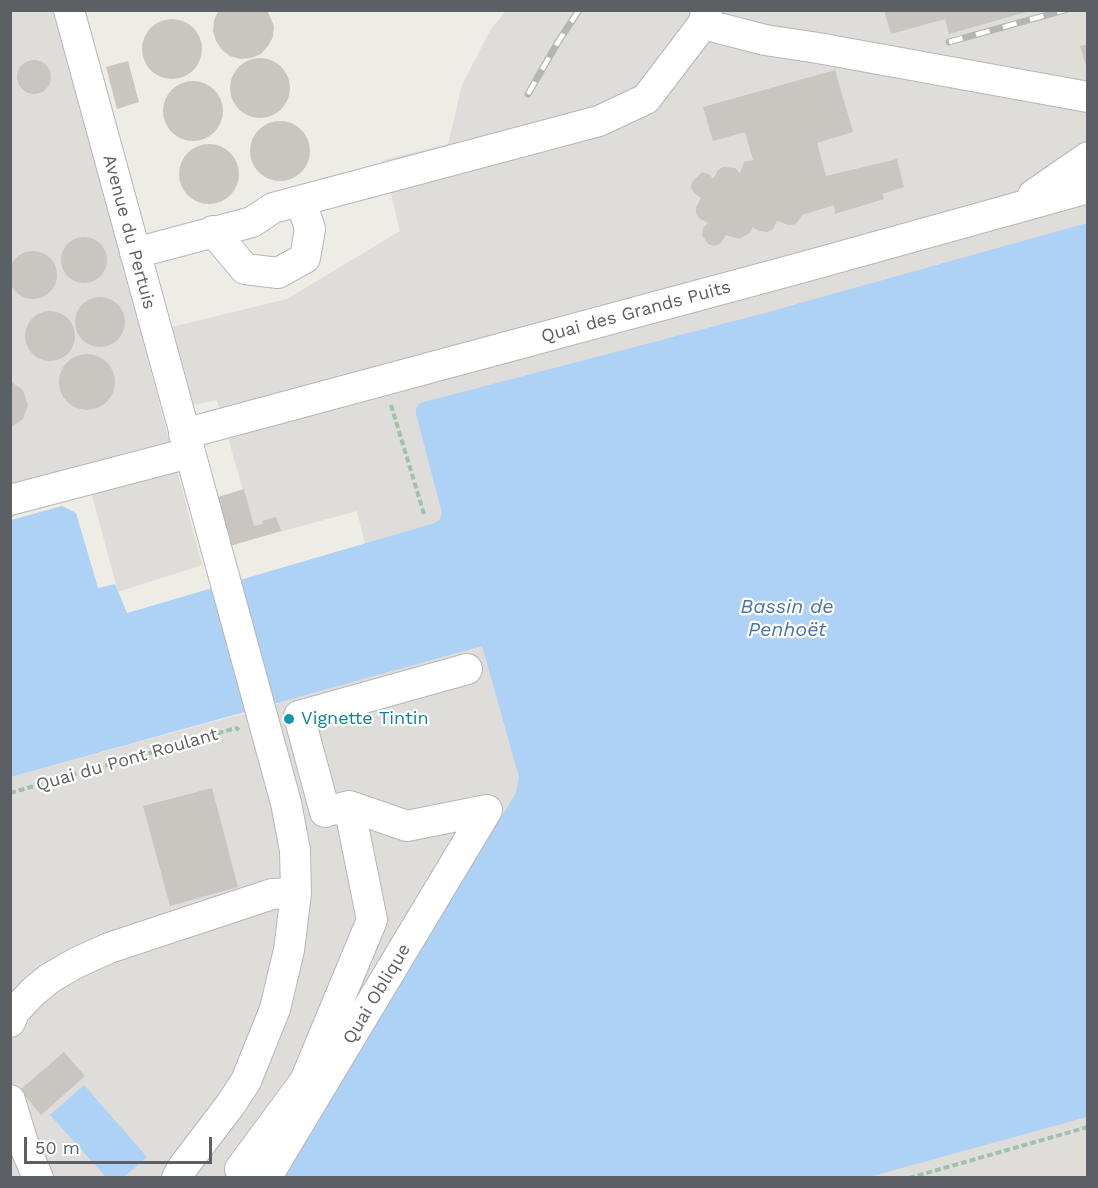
<!DOCTYPE html>
<meta charset="utf-8">
<style>
body{margin:0}
#map{position:relative;width:1098px;height:1188px;overflow:hidden;background:#edece5;font-family:"Work Sans",sans-serif}
canvas{display:block}
.frame{position:absolute;inset:0;border:12px solid #5c5f63;pointer-events:none}
.scale{position:absolute;left:24px;top:1137px;width:188px;height:27px;box-sizing:border-box;border:3px solid #5c5f63;border-top:0;padding-left:8px;font-size:18px;line-height:21px;white-space:nowrap;color:#5c5f63;-webkit-text-stroke:4px #fff;paint-order:stroke}
</style>
<div id="map">
<canvas width="1098" height="1188"></canvas>
<div class="frame"></div>
<div class="scale">50 m</div>
</div>
<script>
const c = document.querySelector('canvas').getContext('2d');
c.lineJoin = 'round';
function fillPath(path, color) {
  c.fillStyle = color;
  c.fill(path, 'evenodd');
}
function shape(rows) {
  const path = new Path2D();
  for (const r of rows) {
    if (r.length === 3) {
      path.moveTo(r[0] + r[2], r[1]);
      path.arc(r[0], r[1], r[2], 0, 2 * Math.PI);
      continue;
    }
    path.moveTo(r[0], r[1]);
    for (let i = 2; i < r.length; i += 2) path.lineTo(r[i], r[i + 1]);
  }
  return path;
}
function stroke(path, color, width, dash) {
  c.strokeStyle = color;
  c.lineWidth = width;
  c.lineCap = dash ? 'butt' : 'round';
  c.setLineDash(dash || []);
  c.stroke(path);
}
function drawText(font, color, halo, rows, align = 'center') {
  c.font = font + ' "Work Sans",sans-serif';
  c.lineWidth = 4.5;
  c.setLineDash([]);
  c.textBaseline = 'middle';
  c.strokeStyle = halo;
  c.fillStyle = color;
  for (const [text, x, y, turn = 0] of rows) {
    c.save();
    c.translate(x, y);
    c.rotate((+turn || 0) * Math.PI / 180);
    c.textAlign = isNaN(turn) ? turn : align;
    if (halo) c.strokeText(text, 0, 0);
    c.fillText(text, 0, 0);
    c.restore();
  }
}
fillPath(shape([
 [11,11,56,11,202,565,118,592,85,469,11,490],
 [506,11,1087,11,1087,1177,11,1178,11,777,278,704,243,581,365,544,357,511,257,538,217,400,193,405,172,327,287,299,400,231,383,160,448,144,462,85,491,29]
]), '#dfddd9');
fillPath(shape([
 [1087,223,1087,1117,869,1177,281,1177,516,793,519,777,482,646,11,777,11,520,62,506,76,513,98,588,115,584,127,613,435,523,440,519,442,513,416,414,416,408,420,403,761,314],
 [84,1085,147,1157,124,1177,106,1177,50,1115]
]), '#add2f5');
fillPath(shape([
 [219,10,267,10,274,26,273,37,268,46,261,54,251,58,240,59,230,56,222,50,216,41,213,31,214,20],
 [884,10,1030,10,1030,11,949,34,945,19,891,34],
 [172,49,30],
 [1088,44,1088,66,1086,66,1080,46],
 [260,88,30],
 [34,77,17],
 [128,61,139,102,117,109,106,67],
 [835,70,853,132,817,143,826,176,897,159,904,187,882,194,884,199,835,214,834,205,802,215,796,224,789,225,777,221,773,229,767,232,759,231,753,227,750,233,739,239,726,235,720,244,714,246,708,244,702,235,703,228,708,223,699,218,696,213,696,207,701,198,694,193,691,187,692,182,702,172,710,175,713,179,718,170,723,167,735,168,740,173,744,162,753,160,745,132,713,141,703,107],
 [193,111,30],
 [280,151,30],
 [209,174,30],
 [84,260,23],
 [33,275,24],
 [100,322,25],
 [50,336,25],
 [87,382,28],
 [10,381,23,390,28,405,23,419,10,428],
 [244,489,254,526,263,524,262,521,276,517,281,531,230,546,218,497],
 [212,788,238,887,170,906,143,806],
 [64,1052,85,1076,41,1115,20,1090]
]), '#c9c6c1');
const minor = shape([
 [69,10,286,803,295,850,296,893,289,950,275,1009,246,1081,231,1104,183,1167,177,1178],
 [703,24,765,40,818,48,1088,97],
 [1033,195,1088,157],
 [213,231,245,269,278,273,305,258,310,229,301,201],
 [135,253,252,222,273,208,599,121,646,99,703,24,707,10],
 [184,434,800,268,1088,188],
 [10,500,189,453],
 [333,810,349,806,407,826,487,810],
 [325,812,299,716,467,669],
 [10,1022,15,1011,34,991,50,978,76,963,109,948,272,894,296,893],
 [10,1100,22,1140,38,1178],
 [240,1169,305,1081,372,920,349,806],
 [266,1178,487,810]
]);
stroke(minor, '#b5b6ba', 32);
stroke(shape([
 [391,405,424,514],
 [10,793,236,728,239,730],
 [909,1178,1088,1127]
]), '#9ec2aa', 4, [6, 3]);
stroke(minor, '#fff', 30);
const rail = shape([
 [949,42,1065,10],
 [528,94,558,42,579,10]
]);
stroke(rail, '#b4b5b5', 7);
stroke(rail, '#fff', 4.5, [14]);
for (const [x, y, r, color] of [
 [289,719,6,"#0f9aa8"]
]) {
  const dot = new Path2D();
  dot.arc(x, y, r, 0, 2 * Math.PI);
  c.fillStyle = color;
  c.fill(dot);
  stroke(dot, '#fff', 2);
}
drawText('18px', '#5c5f63', '#fff', [
 ["Avenue du Pertuis",129,232,75],
 ["Quai des Grands Puits",636,312,-15],
 ["Quai du Pont Roulant",127,760,-16],
 ["Quai Oblique",377,994,-59]
]);
drawText('18px', '#0d838f', '#fff', [
 ["Vignette Tintin",301,719]
], 'left');
drawText('italic 20px', '#4c73a5', '#fff', [
 ["Bassin de",787,607],
 ["Penhoët",787,630]
]);
</script>
